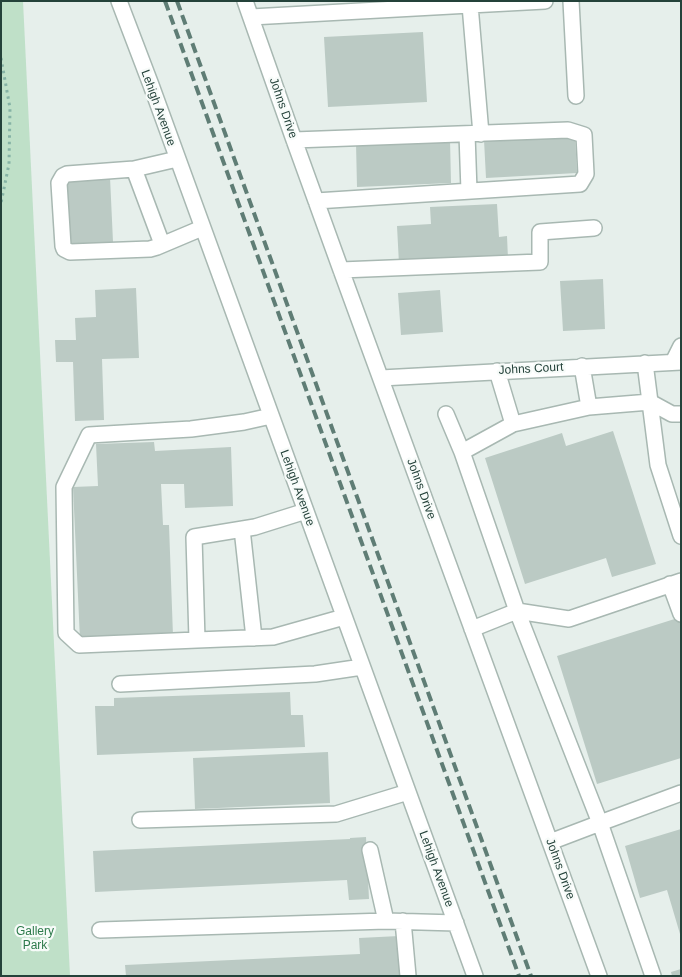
<!DOCTYPE html>
<style>
body{margin:0}
#map{position:relative;width:682px;height:977px;overflow:hidden;background:#e6efeb;font-family:Helvetica,sans-serif}
canvas{display:block}
.frame{position:absolute;inset:0;border:2px solid #24423a;pointer-events:none}
</style>
<div id="map">
<canvas width="682" height="977"></canvas>
<div class="frame"></div>
</div>
<script>
const c = document.querySelector('canvas').getContext('2d');
c.lineJoin = 'round';
function fillPath(path, color) {
  c.fillStyle = color;
  c.fill(path, 'evenodd');
}
function shape(rows) {
  const path = new Path2D();
  for (const r of rows) {
    path.moveTo(r[0], r[1]);
    for (let i = 2; i < r.length; i += 2) path.lineTo(r[i], r[i + 1]);
  }
  return path;
}
function stroke(path, color, width, dash) {
  c.strokeStyle = color;
  c.lineWidth = width;
  c.lineCap = dash ? 'butt' : 'round';
  c.setLineDash(dash || []);
  c.stroke(path);
}
function drawText(font, color, halo, rows, align = 'center') {
  c.font = font + ' Helvetica,sans-serif';
  c.lineWidth = 4.5;
  c.setLineDash([]);
  c.textBaseline = 'middle';
  c.strokeStyle = halo;
  c.fillStyle = color;
  for (const [text, x, y, turn = 0] of rows) {
    c.save();
    c.translate(x, y);
    c.rotate((+turn || 0) * Math.PI / 180);
    c.textAlign = isNaN(turn) ? turn : align;
    if (halo) c.strokeText(text, 0, 0);
    c.fillText(text, 0, 0);
    c.restore();
  }
}
fillPath(shape([
 [1,1,23,1,70,976,1,976]
]), '#bfe0c8');
fillPath(shape([
 [423,32,427,102,328,107,324,37],
 [575,135,577,173,486,178,484,140],
 [450,139,451,183,357,187,356,143],
 [110,177,113,242,69,244,66,179],
 [497,204,499,237,507,236,508,259,399,264,397,226,431,224,430,207],
 [603,279,605,329,563,331,560,281],
 [136,288,139,358,102,359,104,420,75,421,73,362,56,362,55,340,76,340,75,318,96,317,95,290],
 [440,290,443,332,401,335,398,293],
 [613,431,656,564,612,577,606,558,525,584,485,458,562,433,566,446],
 [154,442,155,451,231,447,233,506,185,508,184,484,161,484,163,525,169,525,173,636,80,640,73,487,98,486,96,444],
 [681,617,681,758,597,784,557,656],
 [290,692,291,715,303,715,305,747,97,755,95,706,114,706,114,698],
 [328,752,330,803,195,809,193,758],
 [681,829,681,934,680,934,667,890,640,898,625,846],
 [366,837,369,899,349,900,347,880,95,892,93,851,350,839,350,838],
 [399,936,401,976,126,976,125,965,360,954,359,938],
 [681,969,681,976,672,976,671,972]
]), '#bbcac4');
const minor = shape([
 [119,1,151,85,475,976],
 [245,1,294,140,341,270,599,976],
 [571,1,576,96],
 [470,5,545,1],
 [251,17,470,5,481,134],
 [467,134,469,191],
 [294,140,568,130,584,135,586,174,580,184,316,201],
 [177,159,134,169,67,174,63,176,59,183,63,246,64,249,70,252,150,249,157,247,202,228],
 [134,169,162,244],
 [341,270,540,262,540,232,594,228],
 [673,362,681,346],
 [381,378,681,362],
 [650,402,658,465,681,536],
 [650,402,672,414,681,414],
 [589,407,650,402,645,363],
 [446,414,462,452],
 [513,424,589,407,582,366],
 [306,511,255,527,194,537,197,640,273,637,344,617],
 [242,529,254,638],
 [670,584,681,614],
 [517,611,600,823,681,793],
 [517,611,569,619,681,581],
 [472,629,517,611,462,452,513,424,497,371],
 [197,640,79,645,66,633,64,487,89,435,191,429,244,422,271,416],
 [120,684,315,674,362,667],
 [140,820,336,814,408,792],
 [550,842,600,823,653,976],
 [370,850,386,921,456,923],
 [403,921,408,976],
 [100,930,386,921]
]);
stroke(minor, '#a8b8b2', 18);
stroke(shape([
 [1,58,10,108,9,164,1,203]
]), '#86b3a5', 3, [2.5, 4]);
stroke(minor, '#fff', 15);
stroke(shape([
 [165,1,519,976],
 [177,1,531,976]
]), '#5f7d75', 4, [10, 5]);
drawText('12px', '#24423a', '#f7fbf9', [
 ["Lehigh Avenue",158,108,70],
 ["Johns Drive",283,108,71],
 ["Johns Court",531,369,-3],
 ["Lehigh Avenue",297,488,70],
 ["Johns Drive",421,489,70],
 ["Lehigh Avenue",436,869,70],
 ["Johns Drive",560,869,70]
]);
drawText('12px', '#2d7a4b', '#f7fbf9', [
 ["Gallery",35,932],
 ["Park",35,946]
]);
</script>
